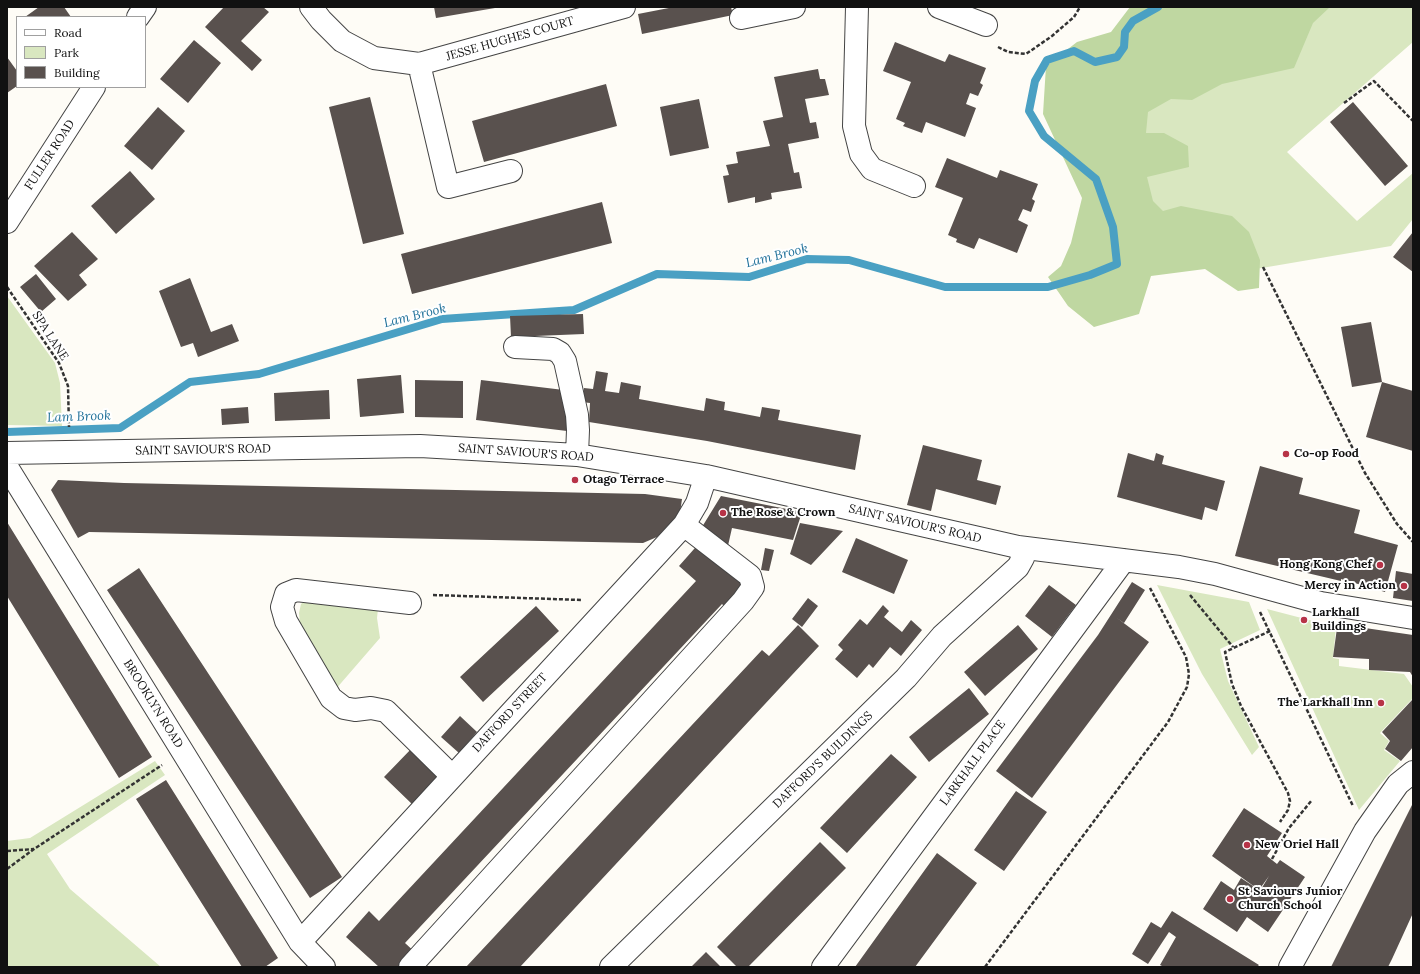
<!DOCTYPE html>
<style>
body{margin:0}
#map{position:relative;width:1420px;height:974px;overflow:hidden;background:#fefcf6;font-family:Lora,serif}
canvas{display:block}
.frame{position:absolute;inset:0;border:8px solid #111;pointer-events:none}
.legend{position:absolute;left:16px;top:16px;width:130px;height:72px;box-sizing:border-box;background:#fff;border:1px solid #a0a0a0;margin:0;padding:5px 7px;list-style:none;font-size:12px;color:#111}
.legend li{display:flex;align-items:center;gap:8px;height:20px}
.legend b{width:20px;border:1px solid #a0a0a0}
</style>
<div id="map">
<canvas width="1420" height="974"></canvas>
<div class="frame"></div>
<ul class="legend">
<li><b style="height:5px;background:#fff"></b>Road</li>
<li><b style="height:11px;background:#d9e7c0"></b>Park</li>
<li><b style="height:11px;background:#59514e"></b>Building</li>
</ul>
</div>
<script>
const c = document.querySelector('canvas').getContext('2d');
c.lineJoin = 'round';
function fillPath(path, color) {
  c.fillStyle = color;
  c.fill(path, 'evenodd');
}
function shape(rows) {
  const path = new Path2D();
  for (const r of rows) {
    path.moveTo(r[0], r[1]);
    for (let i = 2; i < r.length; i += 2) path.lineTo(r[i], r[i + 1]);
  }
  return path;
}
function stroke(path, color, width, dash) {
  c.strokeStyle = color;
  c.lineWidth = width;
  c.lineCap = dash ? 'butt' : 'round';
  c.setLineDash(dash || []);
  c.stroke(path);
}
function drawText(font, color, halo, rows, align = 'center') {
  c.font = font + ' Lora,serif';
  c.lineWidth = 4;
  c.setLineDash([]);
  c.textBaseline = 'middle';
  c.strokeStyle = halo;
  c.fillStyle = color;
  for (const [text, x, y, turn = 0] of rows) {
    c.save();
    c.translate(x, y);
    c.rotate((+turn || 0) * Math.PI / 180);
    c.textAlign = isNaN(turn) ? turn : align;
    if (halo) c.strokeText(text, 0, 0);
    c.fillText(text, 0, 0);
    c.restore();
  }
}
fillPath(shape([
 [1267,7,1413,7,1413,42,1287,152,1357,221,1413,173,1413,219,1391,246,1250,270,1143,236,1084,102],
 [7,296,55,363,60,383,62,426,7,425],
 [1157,585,1249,602,1260,630,1220,649,1228,681,1259,747,1252,755,1202,674],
 [306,600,378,609,377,618,380,638,335,690,300,625,299,613,301,604],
 [1267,609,1336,627,1333,658,1339,659,1339,666,1404,674,1413,687,1413,698,1380,733,1389,741,1384,750,1400,761,1359,810],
 [155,761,165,775,47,854,70,889,161,967,7,967,7,841,30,838]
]), '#d9e7c0');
fillPath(shape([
 [1130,7,1330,7,1313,23,1294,68,1222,84,1192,100,1171,99,1148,112,1146,133,1164,133,1188,146,1189,167,1147,177,1153,201,1163,211,1181,206,1232,216,1249,232,1260,260,1259,288,1238,291,1205,269,1151,276,1139,314,1094,327,1068,306,1048,277,1061,266,1071,243,1082,198,1043,114,1046,66,1077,42,1111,32]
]), '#bfd7a1');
stroke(shape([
 [7,432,120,428,190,382,259,374,442,319,574,310,657,274,749,277,807,259,849,260,945,287,1048,287,1090,275,1117,264,1113,227,1096,179,1044,136,1029,111,1035,81,1047,60,1074,51,1095,62,1117,57,1124,47,1125,32,1133,21,1158,7]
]), '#4aa0c3', 8);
fillPath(shape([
 [39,7,64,7,71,17,25,17],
 [224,7,263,7,269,12,241,41,262,60,252,71,205,27],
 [434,7,495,7,495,8,436,18],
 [674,7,731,7,733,15,642,34,638,14],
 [194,40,221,63,188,103,160,79],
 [895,42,945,62,949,54,986,68,980,83,983,85,978,96,970,93,966,104,976,108,965,137,926,122,922,133,903,126,905,123,896,119,911,82,883,71],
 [7,57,17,71,17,86,7,93],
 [818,69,820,79,825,79,829,95,805,99,810,123,816,122,819,138,788,144,794,173,799,172,802,188,771,193,772,199,755,203,755,197,728,203,723,176,729,175,726,165,738,163,736,152,770,146,763,121,783,117,774,77],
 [606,84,617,126,484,162,472,121],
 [370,97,404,234,363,244,329,107],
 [699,99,709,148,670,156,660,107],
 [1353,102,1408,166,1385,186,1330,122],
 [158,107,185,131,152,170,124,146],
 [947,158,997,178,1000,170,1038,184,1032,199,1035,201,1031,212,1023,209,1018,220,1028,225,1017,253,979,238,974,249,956,242,957,239,948,235,963,198,935,187],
 [130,171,155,199,116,234,91,206],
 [602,202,612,243,412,294,401,254],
 [72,232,98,259,79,275,87,285,68,301,34,266],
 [1413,232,1413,272,1393,257],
 [36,274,56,299,41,312,20,287],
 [190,278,211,332,232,324,239,341,198,357,193,343,181,347,159,291],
 [583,314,584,334,511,337,510,316],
 [1371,322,1382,382,1352,387,1341,327],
 [596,371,608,373,605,391,619,393,621,382,641,386,639,399,704,411,706,398,725,402,724,410,760,417,762,407,780,410,778,420,861,435,855,470,707,441,589,422,590,403,582,402,584,388,593,389],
 [401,375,404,413,360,417,357,379],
 [415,380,463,381,463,418,415,417],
 [481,380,572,391,567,431,476,420],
 [1382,382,1413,391,1413,451,1366,437],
 [329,390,330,419,275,421,274,393],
 [248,407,249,423,222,425,221,409],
 [923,445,982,460,977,480,1001,486,996,505,936,489,931,511,907,505],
 [1128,453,1154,461,1156,453,1164,456,1162,464,1225,481,1217,511,1205,507,1202,520,1117,497],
 [1260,466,1303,478,1299,494,1360,510,1354,533,1398,545,1385,592,1341,579,1341,581,1235,556],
 [58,480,124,483,645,494,682,499,680,513,657,537,643,543,89,532,78,538,51,490],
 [721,496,802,512,793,540,732,528,727,550,702,527],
 [7,522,152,757,119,778,7,596],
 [800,523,843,531,811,565,790,554],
 [856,538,908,560,894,594,842,572],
 [702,540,751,583,728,610,722,604,405,943,418,955,407,967,379,967,346,937,369,911,379,921,696,581,679,566],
 [765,548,774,550,769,571,761,570],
 [139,568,342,877,310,898,107,590],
 [1396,571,1413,574,1413,601,1393,598],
 [1132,582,1145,590,1124,623,1117,618,1149,642,1032,798,996,771,1098,635],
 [1049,585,1076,605,1052,637,1025,616],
 [808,598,818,606,802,627,792,619],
 [883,605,889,611,884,617,902,632,911,620,922,630,901,656,890,647,873,668,869,664,857,678,835,659,843,650,838,645,860,619,867,625],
 [536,606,559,631,483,702,460,677],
 [798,625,819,646,520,967,466,967,762,650,769,656],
 [1018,625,1038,649,985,696,964,672],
 [1337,628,1365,628,1413,635,1413,677,1410,672,1369,670,1369,659,1333,657],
 [969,688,989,714,929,762,909,737],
 [1413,699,1413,747,1401,761,1385,749,1390,741,1382,732],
 [460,716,477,732,459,753,441,737],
 [413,747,442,776,413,805,384,777],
 [891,754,917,777,847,853,820,828],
 [166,780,278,958,265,967,242,967,136,799],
 [1016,791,1047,812,1004,871,974,850],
 [1413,803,1413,913,1392,959,1388,967,1331,967],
 [1244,808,1282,833,1267,856,1277,864,1280,860,1305,877,1268,932,1247,917,1237,932,1203,909,1221,881,1234,890,1241,878,1262,892,1260,891,1269,876,1259,890,1212,856],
 [820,842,846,868,748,967,737,967,717,947],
 [937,853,977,883,915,967,855,967],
 [1172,911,1259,965,1257,967,1164,967,1160,965,1176,937,1169,932,1148,964,1132,954,1151,922,1161,928],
 [706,952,721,967,691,967]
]), '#59514e');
const minor = shape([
 [311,7,321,20,342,41,374,58,419,64,624,7],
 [857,7,854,126,861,154,872,169,914,186],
 [939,7,986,25],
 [138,17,145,7],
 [741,18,794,7],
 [419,64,448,187,511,171],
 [7,222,94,87],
 [515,347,553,349,560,353,565,361,577,415,578,430,577,455],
 [7,453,420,446,577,455,706,476,1018,547,1179,567,1215,574,1321,603,1413,618],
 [7,467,300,942,324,967],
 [410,603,296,590,286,594,282,607,286,621,331,698,344,708,355,710,371,708,386,711,452,776],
 [300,942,684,525,697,503,706,476],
 [410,967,743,601,753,587,750,576,684,525],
 [611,967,906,678,942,636,1018,567,1023,558,1018,547],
 [823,967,1124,560],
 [1290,967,1365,831,1398,784,1413,772]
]);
stroke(minor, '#444', 24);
stroke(shape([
 [998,47,1008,52,1026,54,1052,36,1074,17,1080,7],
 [1344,103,1374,81,1413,121],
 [1263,267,1365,473,1397,524,1413,542],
 [7,287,59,363,68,386,69,427],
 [433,595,582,600],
 [1190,595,1233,647],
 [1260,612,1353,806],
 [1270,631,1225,652,1232,684,1241,706,1288,793,1290,801,1288,810,1280,822],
 [7,851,34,849],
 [1272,859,1289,828,1312,800],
 [7,869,34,849,162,765],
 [985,967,1168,722,1187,687,1189,674,1186,657,1150,588]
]), '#333', 2.5, [4, 2]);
stroke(minor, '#fff', 22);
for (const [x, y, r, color] of [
 [1286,454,4,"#b73347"],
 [575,480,4,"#b73347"],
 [723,513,4,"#b73347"],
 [1380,565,4,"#b73347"],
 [1404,586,4,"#b73347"],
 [1304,620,4,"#b73347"],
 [1381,703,4,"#b73347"],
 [1247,845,4,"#b73347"],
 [1230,899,4,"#b73347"]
]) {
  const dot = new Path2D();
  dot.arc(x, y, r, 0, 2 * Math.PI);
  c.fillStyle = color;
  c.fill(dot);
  stroke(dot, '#fff', 1.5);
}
drawText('12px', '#111', '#fff', [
 ["JESSE HUGHES COURT",510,39,-16],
 ["FULLER ROAD",50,155,-57],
 ["SPA LANE",50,336,57],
 ["SAINT SAVIOUR'S ROAD",203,450,-1],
 ["SAINT SAVIOUR'S ROAD",526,453,4],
 ["SAINT SAVIOUR'S ROAD",915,524,13],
 ["BROOKLYN ROAD",153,704,58],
 ["DAFFORD STREET",510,713,-47],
 ["DAFFORD'S BUILDINGS",823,760,-44],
 ["LARKHALL PLACE",973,763,-54]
]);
drawText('bold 12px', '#111', '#fff', [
 ["Co-op Food",1294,454],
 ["Otago Terrace",583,480],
 ["The Rose & Crown",731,513],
 ["Hong Kong Chef",1372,565,"right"],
 ["Mercy in Action",1396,586,"right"],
 ["Larkhall",1312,613],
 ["Buildings",1312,627],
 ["The Larkhall Inn",1373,703,"right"],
 ["New Oriel Hall",1255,845],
 ["St Saviours Junior",1238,892],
 ["Church School",1238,906]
], 'left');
drawText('italic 13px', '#22729a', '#fff', [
 ["Lam Brook",777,256,-14],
 ["Lam Brook",415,316,-14],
 ["Lam Brook",79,417,-2]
]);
</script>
